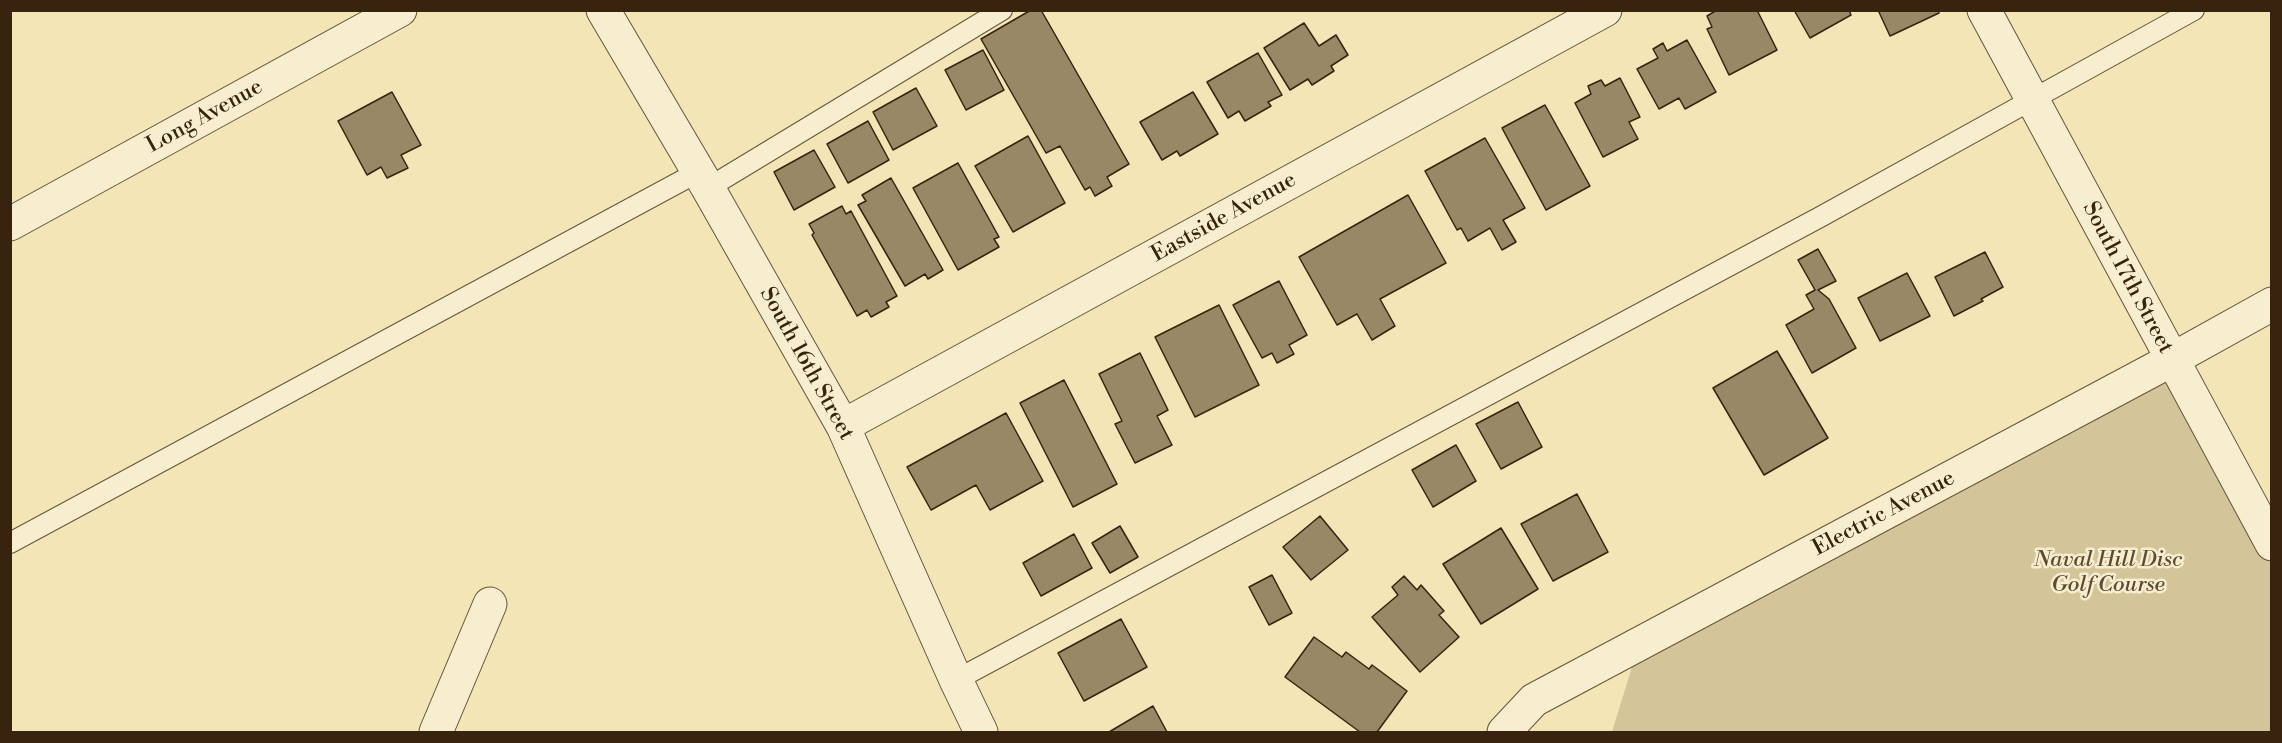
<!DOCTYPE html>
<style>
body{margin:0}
#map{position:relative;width:2282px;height:743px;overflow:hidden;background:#f3e5b6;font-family:"Libre Bodoni",serif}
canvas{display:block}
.frame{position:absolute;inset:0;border:12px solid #38230e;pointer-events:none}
</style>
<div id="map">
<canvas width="2282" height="743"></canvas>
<div class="frame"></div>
</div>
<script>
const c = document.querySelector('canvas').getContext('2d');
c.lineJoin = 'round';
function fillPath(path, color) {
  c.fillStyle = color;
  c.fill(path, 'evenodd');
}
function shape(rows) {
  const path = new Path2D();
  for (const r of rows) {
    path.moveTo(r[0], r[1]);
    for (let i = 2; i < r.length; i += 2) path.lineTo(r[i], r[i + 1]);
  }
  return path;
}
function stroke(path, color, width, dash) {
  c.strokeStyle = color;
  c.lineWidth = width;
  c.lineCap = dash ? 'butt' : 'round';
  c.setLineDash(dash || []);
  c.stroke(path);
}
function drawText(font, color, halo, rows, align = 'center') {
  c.font = font + ' "Libre Bodoni",serif';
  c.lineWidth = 5;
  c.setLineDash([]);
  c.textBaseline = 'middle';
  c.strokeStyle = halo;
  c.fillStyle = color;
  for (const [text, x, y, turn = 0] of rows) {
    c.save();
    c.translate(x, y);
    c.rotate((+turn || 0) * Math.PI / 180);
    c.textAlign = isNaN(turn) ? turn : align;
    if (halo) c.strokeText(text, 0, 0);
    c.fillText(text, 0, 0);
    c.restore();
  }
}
fillPath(shape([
 [2164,364,2271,536,2271,732,1612,732,1639,644]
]), '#d3c499');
const building = shape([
 [1031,10,1041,10,1129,164,1107,177,1112,186,1095,196,1090,187,1085,190,1060,146,1046,153,981,39,1031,10],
 [1717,10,1757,10,1777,50,1729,75,1707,29,1712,27,1707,16,1717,10],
 [1794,10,1849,10,1851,15,1810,38,1794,10],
 [1878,10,1938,10,1939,13,1890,36,1878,10],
 [1304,23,1319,46,1336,35,1348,55,1331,66,1334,71,1312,85,1308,79,1290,90,1264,48,1304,23],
 [1687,40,1716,92,1685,109,1679,98,1659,109,1637,69,1658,58,1653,49,1663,43,1667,51,1687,40],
 [983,50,1004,90,966,110,945,70,983,50],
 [1258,53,1282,95,1268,102,1271,106,1245,121,1239,111,1228,118,1207,82,1258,53],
 [1620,78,1640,117,1629,122,1638,139,1603,157,1575,103,1591,94,1588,86,1601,80,1605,86,1620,78],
 [916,88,937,126,893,150,873,112,916,88],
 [392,92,421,145,401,155,408,168,387,178,381,167,367,175,338,121,392,92],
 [1193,92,1218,134,1180,156,1177,151,1162,160,1140,122,1193,92],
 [1545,105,1590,186,1546,210,1502,128,1545,105],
 [868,121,889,160,848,183,827,144,868,121],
 [1028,136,1065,203,1013,232,975,166,1028,136],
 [1485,138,1525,208,1503,220,1516,242,1502,250,1490,228,1468,241,1461,228,1457,230,1425,171,1485,138],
 [814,150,835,187,794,210,774,172,814,150],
 [958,163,999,237,994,239,999,247,958,270,913,188,958,163],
 [891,178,943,270,928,279,925,274,905,286,858,205,866,201,862,195,891,178],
 [1408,195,1446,263,1380,299,1395,326,1372,340,1357,314,1337,325,1299,257,1408,195],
 [842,206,846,214,851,211,897,296,886,302,889,307,871,317,867,310,857,316,812,235,814,233,809,224,842,206],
 [1818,249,1836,281,1818,290,1829,299,1856,348,1812,373,1786,325,1814,309,1806,295,1815,290,1798,260,1818,249],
 [1985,252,2003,287,1981,299,1983,301,1954,316,1935,277,1985,252],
 [1907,273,1930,316,1880,341,1858,298,1907,273],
 [1279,281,1307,335,1289,345,1294,354,1277,363,1272,353,1262,358,1233,305,1279,281],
 [1219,305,1259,385,1195,417,1155,337,1219,305],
 [1777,351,1828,438,1764,475,1713,388,1777,351],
 [1140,353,1168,410,1157,416,1172,445,1135,463,1115,424,1122,421,1099,374,1140,353],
 [1064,380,1117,484,1073,507,1020,403,1064,380],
 [1518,402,1542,447,1501,469,1476,424,1518,402],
 [1006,413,1043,481,990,510,976,485,931,510,907,467,1006,413],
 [1456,445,1476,481,1433,507,1412,470,1456,445],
 [1577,494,1608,552,1553,581,1521,524,1577,494],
 [1320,516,1348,550,1311,580,1283,547,1320,516],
 [1120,526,1138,557,1110,573,1092,543,1120,526],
 [1501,528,1538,589,1481,624,1443,564,1501,528],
 [1074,534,1092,568,1041,596,1023,563,1074,534],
 [1272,575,1292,613,1269,625,1249,587,1272,575],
 [1404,576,1417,590,1421,585,1444,611,1439,615,1459,637,1420,672,1372,617,1398,595,1392,587,1404,576],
 [1121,619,1147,667,1084,701,1058,653,1121,619],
 [1314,637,1342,657,1346,652,1369,669,1372,665,1407,691,1377,732,1360,732,1285,677,1314,637],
 [1153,706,1167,732,1109,732,1153,706]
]);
fillPath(building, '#998865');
stroke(building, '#38230e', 1.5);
const lane = shape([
 [708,188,1002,10],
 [10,543,698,172],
 [956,680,1822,216,2194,10]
]);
const street = shape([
 [603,10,708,188,843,426,956,680,981,732],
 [1984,10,2272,544],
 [10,224,400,10],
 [843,426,1605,10],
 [436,732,490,604],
 [1504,732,1534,700,2164,364,2272,304]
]);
stroke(lane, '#675438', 22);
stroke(street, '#675438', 35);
stroke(lane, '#f7eed0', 20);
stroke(street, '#f7eed0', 33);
drawText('22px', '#38230e', '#f7eed0', [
 ["Long Avenue",205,117,-29],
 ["Eastside Avenue",1224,218,-29],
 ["South 17th Street",2127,278,62],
 ["South 16th Street",806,364,61],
 ["Electric Avenue",1884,514,-28]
]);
drawText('italic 22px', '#5f4b31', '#f7eed0', [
 ["Naval Hill Disc",2108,561],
 ["Golf Course",2108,586]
]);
</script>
